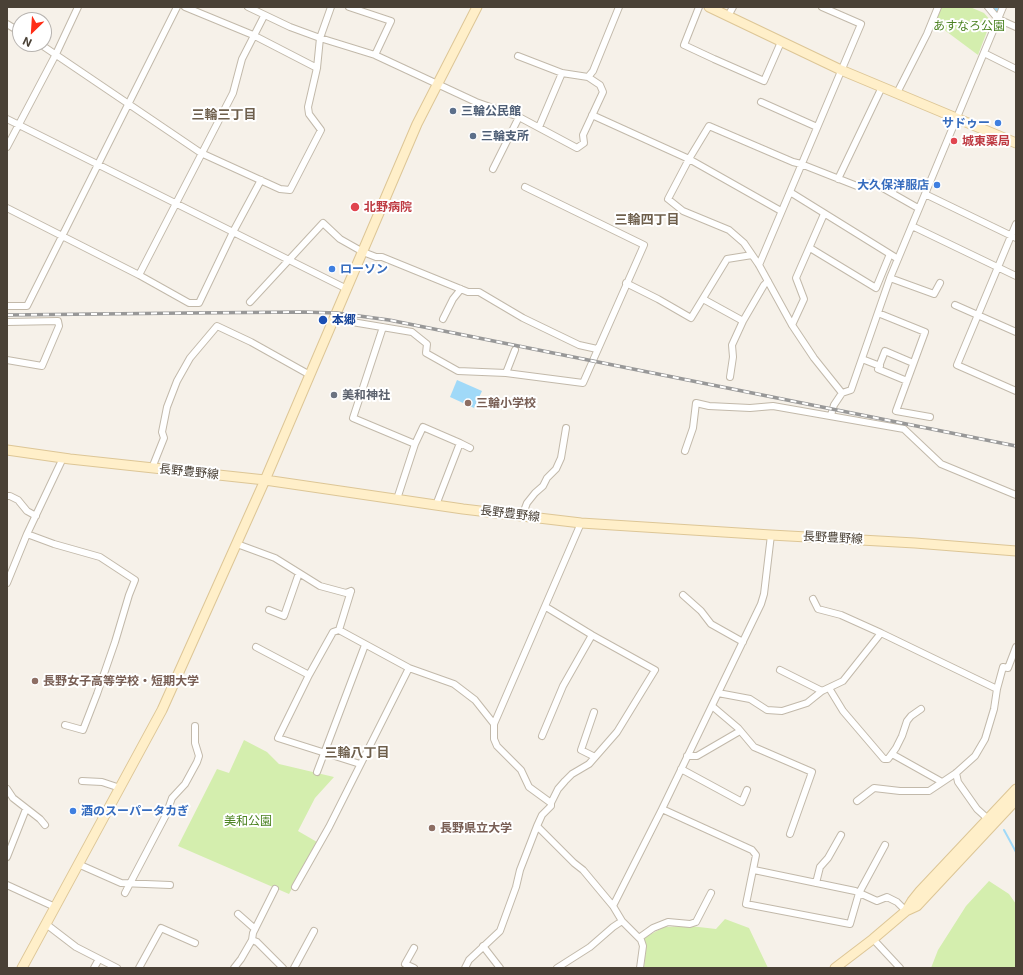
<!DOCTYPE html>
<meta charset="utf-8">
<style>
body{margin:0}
#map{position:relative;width:1023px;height:975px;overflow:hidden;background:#f6f1e9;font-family:Inter,sans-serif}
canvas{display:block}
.frame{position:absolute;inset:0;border:8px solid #4a4136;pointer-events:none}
.north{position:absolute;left:12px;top:12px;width:40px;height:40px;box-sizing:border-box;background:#fff;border:1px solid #b7b3af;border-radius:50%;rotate:205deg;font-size:11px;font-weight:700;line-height:16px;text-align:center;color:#4a4136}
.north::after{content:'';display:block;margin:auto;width:14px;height:18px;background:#ff2d16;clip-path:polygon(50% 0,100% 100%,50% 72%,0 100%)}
</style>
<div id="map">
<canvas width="1023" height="975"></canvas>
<div class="frame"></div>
<div class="north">N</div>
</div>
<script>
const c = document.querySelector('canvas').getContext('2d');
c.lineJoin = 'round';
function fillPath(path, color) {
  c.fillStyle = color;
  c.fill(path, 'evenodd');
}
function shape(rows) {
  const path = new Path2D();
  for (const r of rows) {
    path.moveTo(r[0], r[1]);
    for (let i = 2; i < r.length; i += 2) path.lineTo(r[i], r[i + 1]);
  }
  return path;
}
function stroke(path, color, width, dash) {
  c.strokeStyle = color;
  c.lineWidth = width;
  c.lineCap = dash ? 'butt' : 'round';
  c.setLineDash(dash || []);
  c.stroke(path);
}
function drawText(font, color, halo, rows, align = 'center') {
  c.font = font + ' Inter,"Noto Sans JP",sans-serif';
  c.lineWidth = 4;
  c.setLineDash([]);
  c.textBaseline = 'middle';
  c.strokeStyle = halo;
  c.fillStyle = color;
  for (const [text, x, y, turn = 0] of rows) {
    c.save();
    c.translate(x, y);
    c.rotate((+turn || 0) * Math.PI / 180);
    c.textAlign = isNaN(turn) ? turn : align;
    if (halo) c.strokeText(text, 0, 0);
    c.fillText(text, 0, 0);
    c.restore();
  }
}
fillPath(shape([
 [941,7,970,7,984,13,991,21,978,55,935,23],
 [244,740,267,752,279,764,334,777,315,798,298,831,317,842,289,894,178,846,217,769,229,773],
 [989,881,1009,894,1016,904,1016,968,931,968,938,950,966,906],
 [725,919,749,928,768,968,644,968,646,946,644,938,664,927,690,926,716,929]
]), '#d4eeae');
fillPath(shape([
 [457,380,482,391,474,408,450,397]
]), '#a0d9f8');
stroke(shape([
 [1004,830,1016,852]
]), '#a0d9f8', 2);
stroke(shape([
 [993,7,995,12]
]), '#a0d9f8', 8);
const street = shape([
 [185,7,253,35,317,68],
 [248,7,290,27,320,38,375,55,476,102,519,117,577,148,584,143,583,135,603,92,600,85,588,77],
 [349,7,391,21,375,55],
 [699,7,684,45,714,59,764,81,781,42],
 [988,7,998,19,1016,27],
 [728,16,733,7],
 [7,24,20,32],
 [40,44,201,153,280,189,290,190,321,130,309,114,308,107,317,68,320,38,331,7],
 [984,53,1016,69],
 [518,56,562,73,588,77,593,71,619,7],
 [897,93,927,34,938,7],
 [761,102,817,127],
 [592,115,689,159,781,211],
 [7,119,347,289],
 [539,127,562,73],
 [7,147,56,54,78,7],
 [493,169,519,117],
 [838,179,882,87],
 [790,192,898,259],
 [925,194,1016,238],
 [7,208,139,275,189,303,199,303,233,232,261,180],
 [918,208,874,183,857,186,801,164,793,162,709,126,689,159,668,199,683,211,729,230,744,243,759,265,792,325,814,358,842,393,851,390,890,278,1003,7],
 [1016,224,957,365,1016,391],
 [912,226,1016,276],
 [810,248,876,288,890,254],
 [759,265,861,24,822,7],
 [139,275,233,93,242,59,264,16],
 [890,278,934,294,940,283],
 [626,283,658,299,691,318,727,259,752,255],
 [703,299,743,321],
 [250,302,323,223,340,239,363,252,376,257,382,257,468,292,479,292,523,318,579,345,597,349],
 [955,305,1016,332],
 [7,306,27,306,177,7],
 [878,313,925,332,896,411,930,417],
 [334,319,412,332,427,344,426,353,458,371,506,373,583,383,644,245,525,187],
 [443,319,453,299,461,289],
 [7,322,58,321,59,326,42,366,7,360],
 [792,325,804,299,796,278,824,214],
 [383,327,353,418,415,444],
 [862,359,880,366],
 [506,373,515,350],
 [730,377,733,357,732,345,743,321,764,285,768,281],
 [907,381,878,369,885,351,913,363],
 [831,415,834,405,842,393],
 [685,451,693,428,696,403,709,406,750,408,773,406,904,429,941,464,1016,495],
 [152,468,164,438,162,432,167,407,177,381,190,358,217,326,251,342,310,375],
 [7,496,10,496,18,500,27,511,36,516],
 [397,499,415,444,423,427,460,443],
 [436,505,460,443,470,448],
 [522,516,527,503,535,493,543,486,547,478,556,469,561,458,566,428],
 [581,523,494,724,494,739,497,746,521,770,529,787,551,803,551,806,542,815,537,826,574,863,583,870,613,906,662,809],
 [27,534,54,544,100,557,135,580,129,595,115,642,97,694,83,730,65,725],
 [771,535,764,594,761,604,662,809,752,850,756,855,746,904,850,924,859,893,885,845],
 [237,544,275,558,320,586,346,593,351,591],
 [7,583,27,534,63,458],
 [683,595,701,611,711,624,743,642],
 [813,599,818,609,841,615,881,633,997,689],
 [546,607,592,635,655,670,617,732,589,764,572,774,565,781,558,789,551,803],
 [269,610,284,616,299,573],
 [339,630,351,591],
 [256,647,309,675],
 [780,670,822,691],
 [829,688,843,711,884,759,888,759,896,748,902,736,907,721,911,716,921,709],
 [718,693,750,699,767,710,782,711,807,703,822,691,843,681,881,633],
 [712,706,738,728,754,747,812,772,790,834],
 [594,712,581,750,595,757],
 [542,736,563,686,592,635],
 [892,754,942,782],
 [687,756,697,756,740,731],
 [360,764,278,738,309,675,333,632,339,630,409,668,454,684,475,700,494,724],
 [681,769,742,802,747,790],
 [317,772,365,645],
 [956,773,958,782,977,809,988,819],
 [82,781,102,782,120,788],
 [7,789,13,798,40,819,45,825],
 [857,801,874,788,900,791,929,791,956,773,975,756,985,739,994,709,997,689,1003,667,1008,668,1016,647],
 [7,857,26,809],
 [78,864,121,883,170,885],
 [754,870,855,891,877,901,887,897,897,902,906,911],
 [816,883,820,867,828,858,841,835],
 [7,885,55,907],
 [295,887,329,827,409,668],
 [125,893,166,815,172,798,185,784,197,762,199,756,195,743,195,726],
 [613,906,622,921,641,940,643,946,640,968],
 [238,914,255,929],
 [46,924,76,947,117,968],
 [639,938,653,928,668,922,690,924,696,922,711,893],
 [873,939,900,968],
 [252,940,253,933,275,889],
 [483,946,500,968],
 [94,968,99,959],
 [139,968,161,928,195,943],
 [234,968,241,959,252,940,257,942,283,968],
 [294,968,314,931],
 [414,968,405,964,414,948],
 [465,968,469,960,500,931,516,887,520,870,537,826],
 [557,968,590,947,613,927,622,921]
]);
const secondary = shape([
 [709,7,841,70,1016,143],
 [7,450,70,459,265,480,463,509,581,523,771,535,915,543,1016,551],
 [906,911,912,901,920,891,1016,789],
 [22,968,162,710,265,480,417,124,477,7],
 [835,968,873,939,906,911,917,906,1016,800]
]);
stroke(street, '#c2b9aa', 8);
stroke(secondary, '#ddc696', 11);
stroke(street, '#fff', 6);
stroke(secondary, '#ffefc9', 9);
const rail = shape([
 [7,315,188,313,303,312,337,313,389,320,1016,446]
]);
stroke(rail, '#989898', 3.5);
stroke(rail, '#fff', 2, [6]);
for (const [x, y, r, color] of [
 [453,111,4,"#5c6f8a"],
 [998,123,4,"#3f7fe0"],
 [473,136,4,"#5c6f8a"],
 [954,141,4,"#e0444e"],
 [937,185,4,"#3f7fe0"],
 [355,207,5,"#e0444e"],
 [332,269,4,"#3f7fe0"],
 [323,320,5,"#1a4fb4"],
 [334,395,4,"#6b7280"],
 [468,403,4,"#8d6e63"],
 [35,681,4,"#8d6e63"],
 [73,811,4,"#3f7fe0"],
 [432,828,4,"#8d6e63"]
]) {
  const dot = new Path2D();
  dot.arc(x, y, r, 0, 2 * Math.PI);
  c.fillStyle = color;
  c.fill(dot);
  stroke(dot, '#fff', 1.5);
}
drawText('12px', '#4c8322', '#fff', [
 ["あすなろ公園",969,26],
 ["美和公園",248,821]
]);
drawText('bold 12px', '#4e5e75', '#fff', [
 ["三輪公民館",461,111],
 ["三輪支所",481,136]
], 'left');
drawText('bold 12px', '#366cbe', '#fff', [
 ["サドゥー",990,123],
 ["大久保洋服店",929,185],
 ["ローソン",340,269,"left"],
 ["酒のスーパータカぎ",81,811,"left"]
], 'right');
drawText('bold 12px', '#be3a42', '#fff', [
 ["城東薬局",962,141],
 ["北野病院",364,207]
], 'left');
drawText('bold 12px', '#164399', '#fff', [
 ["本郷",332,320]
], 'left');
drawText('bold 12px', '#5b616d', '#fff', [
 ["美和神社",342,395]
], 'left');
drawText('bold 12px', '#785e54', '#fff', [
 ["三輪小学校",476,403],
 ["長野女子高等学校・短期大学",43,681],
 ["長野県立大学",440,828]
], 'left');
drawText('12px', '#4a4136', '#fff', [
 ["長野豊野線",189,472,6],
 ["長野豊野線",510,514,7],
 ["長野豊野線",833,538,3]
]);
drawText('bold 13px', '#6e5f4c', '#fff', [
 ["三輪三丁目",224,115],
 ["三輪四丁目",647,220],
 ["三輪八丁目",357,753]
]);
</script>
